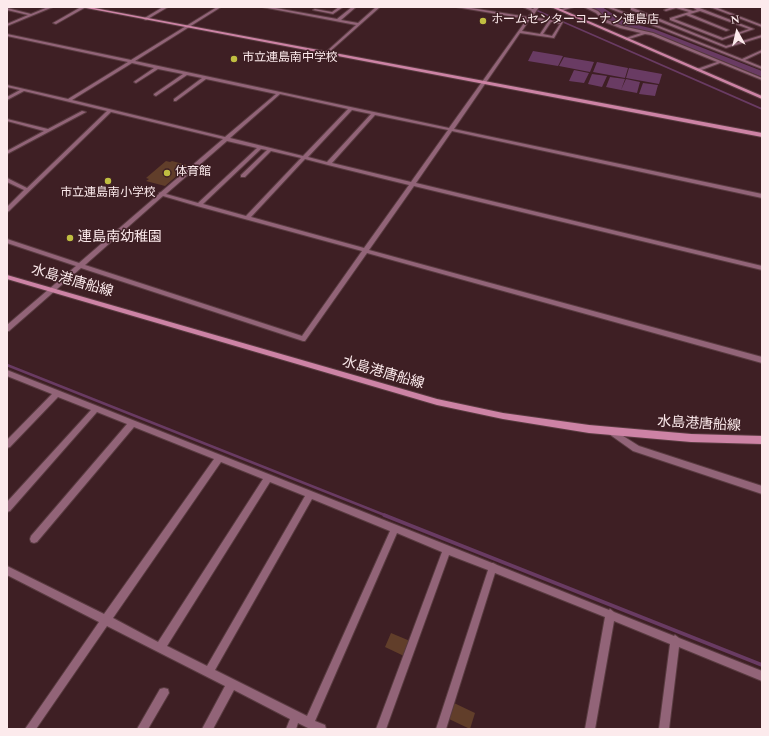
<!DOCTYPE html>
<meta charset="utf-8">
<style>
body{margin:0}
#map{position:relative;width:769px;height:736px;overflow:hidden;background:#3e1f24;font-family:Spectral,serif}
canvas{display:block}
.frame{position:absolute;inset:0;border:8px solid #fceaec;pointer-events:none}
.north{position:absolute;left:717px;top:12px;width:40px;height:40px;-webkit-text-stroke:3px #3e1f24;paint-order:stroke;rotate:352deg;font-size:11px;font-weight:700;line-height:16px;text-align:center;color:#fceaec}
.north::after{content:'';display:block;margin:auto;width:14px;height:18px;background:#fceaec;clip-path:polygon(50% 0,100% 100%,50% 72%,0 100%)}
</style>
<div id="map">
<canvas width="769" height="736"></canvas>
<div class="frame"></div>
<div class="north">N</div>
</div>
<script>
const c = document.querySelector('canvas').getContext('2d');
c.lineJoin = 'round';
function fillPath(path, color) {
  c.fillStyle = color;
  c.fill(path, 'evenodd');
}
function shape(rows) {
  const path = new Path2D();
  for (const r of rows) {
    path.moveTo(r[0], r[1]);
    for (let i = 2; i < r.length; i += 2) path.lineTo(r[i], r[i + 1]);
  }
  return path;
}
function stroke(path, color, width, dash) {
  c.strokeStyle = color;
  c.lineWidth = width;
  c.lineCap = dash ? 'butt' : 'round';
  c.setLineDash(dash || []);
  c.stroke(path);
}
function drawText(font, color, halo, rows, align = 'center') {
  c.font = font + ' Spectral,"Noto Sans JP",serif';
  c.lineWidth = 3;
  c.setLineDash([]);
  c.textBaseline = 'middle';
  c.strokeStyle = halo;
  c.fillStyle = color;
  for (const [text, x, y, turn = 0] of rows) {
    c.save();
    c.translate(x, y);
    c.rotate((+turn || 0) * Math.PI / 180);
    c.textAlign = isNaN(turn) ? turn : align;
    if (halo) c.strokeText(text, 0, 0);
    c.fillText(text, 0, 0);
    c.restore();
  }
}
fillPath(shape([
 [166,161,170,162,172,161,187,165,184,167,186,168,165,186,146,181,149,179,146,178],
 [391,633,410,641,404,656,385,647],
 [454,703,475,713,470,729,449,719]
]), '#613e2a');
fillPath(shape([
 [527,7,531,7,762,108,762,110],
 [590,7,602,7,625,22,654,29,762,71,762,77,651,32,622,26,610,21,599,11],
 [533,51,563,56,558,66,528,61],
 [564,57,594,62,590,72,559,66],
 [597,62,628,68,625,78,593,72],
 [629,68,662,74,659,84,626,78],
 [574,70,589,73,584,83,569,81],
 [592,74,607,76,602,87,588,84],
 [610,77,625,79,621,90,606,87],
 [626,79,640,82,637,93,621,90],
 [643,83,658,85,655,96,639,94]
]), '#693b63');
stroke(shape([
 [7,365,387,516]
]), '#693b63', 2.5);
stroke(shape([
 [384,515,762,665]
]), '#693b63', 3.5);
const street = shape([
 [48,7,53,7,7,26,7,24,28,15,7,10,7,8,31,14,48,7],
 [81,7,86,7,56,24,53,23,81,7],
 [163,7,168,7,146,20,143,19,163,7],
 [217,7,221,7,135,61,449,128,527,19,456,7,465,7,528,17,532,11,523,7,528,7,533,9,535,7,539,7,532,17,563,22,554,38,520,33,454,129,762,194,762,198,452,131,416,183,762,266,762,270,414,186,369,250,762,357,762,363,367,253,305,341,303,341,81,268,9,331,7,331,7,325,76,266,7,243,7,239,79,263,159,194,159,193,161,192,223,139,111,112,9,211,7,212,7,207,24,190,7,182,7,178,27,188,107,111,24,91,7,100,7,97,20,90,7,87,7,85,68,99,128,62,7,36,7,34,131,60,217,7],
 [530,19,548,22,540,34,522,31,530,19],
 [551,22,560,24,552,36,543,34,551,22],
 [132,63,154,68,135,81,134,82,136,83,158,69,183,74,154,94,154,95,156,96,187,75,202,78,174,99,174,101,176,101,206,79,276,94,225,137,72,100,132,63],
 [280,94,348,109,303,156,230,138,280,94],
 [352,110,371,114,327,162,308,157,352,110],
 [375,115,448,130,411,182,332,163,375,115],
 [227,141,257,148,198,203,166,194,227,141],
 [261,149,267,150,241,175,241,177,245,177,271,151,301,158,246,216,203,204,261,149],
 [305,159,328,165,409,185,364,248,251,217,305,159],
 [163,196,197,206,362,251,302,336,85,265,163,196],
 [262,7,270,7,337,19,352,7,356,7,341,20,358,23,376,7,380,7,327,54,326,54,326,52,356,25,262,7],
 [339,7,343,7,333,14,313,10,315,9,332,12,339,7],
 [568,7,574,7,561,11,559,10,568,7],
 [584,7,589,7,598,11,607,20,622,26,653,33,762,78,762,80,720,63,699,71,697,71,697,69,717,62,651,35,645,34,626,40,626,38,641,33,620,28,605,22,596,13,584,7],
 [606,7,611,7,742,59,762,50,762,52,745,60,762,67,762,69,606,7],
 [672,7,680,7,693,11,697,10,692,7,697,7,754,29,722,40,670,20,670,18,689,12,676,8,666,11,664,10,672,7],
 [700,11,749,29,723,38,674,19,686,15,726,31,729,30,690,14,700,11],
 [710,7,715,7,762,25,762,27,710,7],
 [631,8,633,8,726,46,762,35,762,37,726,48,631,10,631,8],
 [82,111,86,112,7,154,7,151,44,131,7,121,7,119,48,129,82,111],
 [7,370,492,563,493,563,497,565,609,610,610,609,614,612,674,636,675,635,679,638,762,671,762,681,679,647,669,729,659,729,670,644,614,621,595,729,585,729,605,617,495,573,446,729,436,729,488,570,449,555,386,729,376,729,442,552,397,533,315,721,325,725,326,729,310,729,298,723,296,729,286,729,290,719,234,690,213,729,202,729,225,686,107,626,36,729,25,729,99,622,7,575,7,566,104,614,214,459,134,427,37,542,34,543,31,542,30,539,31,536,127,424,97,412,10,511,7,512,7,502,91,410,58,397,10,447,7,448,7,440,52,394,7,376,7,370],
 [221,462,263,479,158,642,113,618,221,462],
 [270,482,305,496,207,666,167,646,270,482],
 [312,499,390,531,307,716,215,670,312,499],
 [612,429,639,446,762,486,762,494,633,451,609,434,608,432,609,430,612,429],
 [164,688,168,689,169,693,148,729,137,729,160,689,164,688]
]);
const secondary = shape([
 [81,7,89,7,762,133,762,137,81,7],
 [551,7,556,7,762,96,762,99,551,7],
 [7,275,437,399,503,413,589,425,691,434,762,436,762,444,691,442,589,433,503,419,437,405,7,279,7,275]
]);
stroke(street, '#593b40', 2);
stroke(secondary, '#593b40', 2);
fillPath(street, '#926478');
fillPath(secondary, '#cd83a5');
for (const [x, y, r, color] of [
 [483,21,4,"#c0be41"],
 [234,59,4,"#c0be41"],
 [167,173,4,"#c0be41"],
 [108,181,4,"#c0be41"],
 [70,238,4,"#c0be41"]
]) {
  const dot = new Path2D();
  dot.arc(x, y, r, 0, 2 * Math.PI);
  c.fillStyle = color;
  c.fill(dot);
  stroke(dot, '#3e1f24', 1.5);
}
drawText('12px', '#fceaec', '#3e1f24', [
 ["ホームセンターコーナン連島店",491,21],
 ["市立連島南中学校",242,59],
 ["体育館",175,173],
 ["市立連島南小学校",108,194,"center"]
], 'left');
drawText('14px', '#fceaec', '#3e1f24', [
 ["連島南幼稚園",78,238]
], 'left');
drawText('14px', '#fceaec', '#3e1f24', [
 ["水島港唐船線",72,282,16],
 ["水島港唐船線",383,374,16],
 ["水島港唐船線",699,425,3]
]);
</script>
